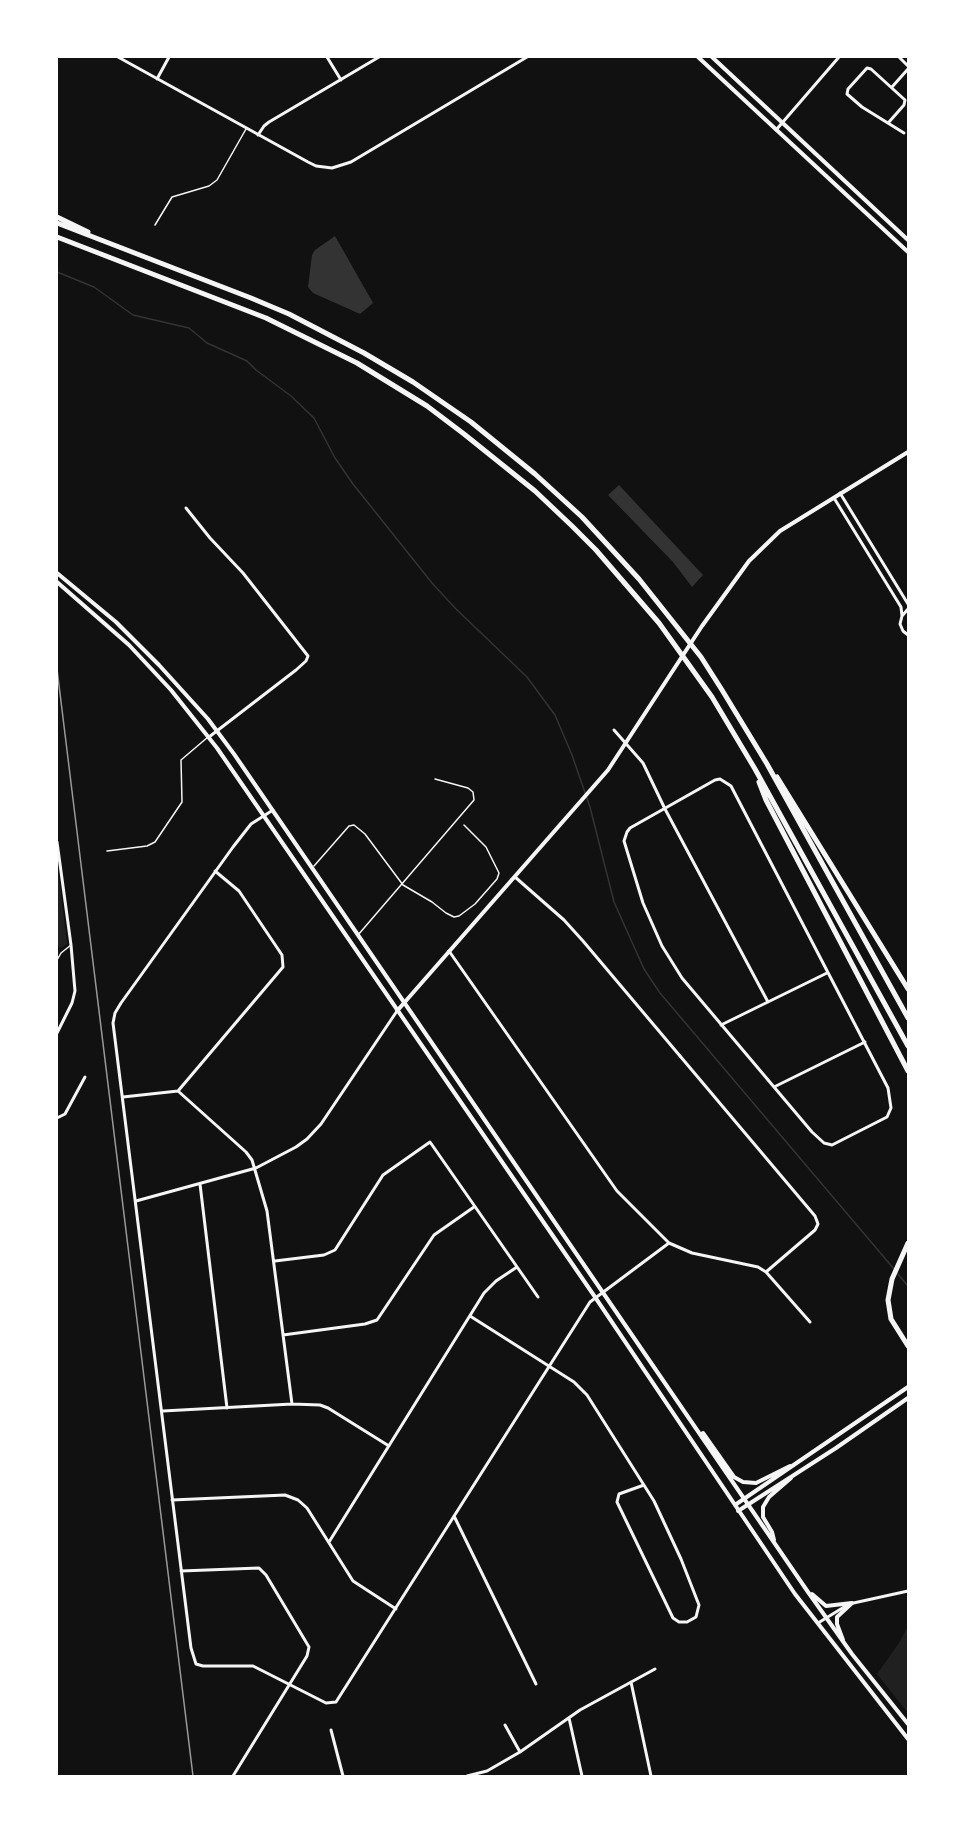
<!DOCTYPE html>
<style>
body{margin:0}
#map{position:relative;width:965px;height:1833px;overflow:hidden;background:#111;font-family:Bitter,serif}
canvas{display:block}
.frame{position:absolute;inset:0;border:58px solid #fff;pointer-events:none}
</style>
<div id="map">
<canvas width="965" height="1833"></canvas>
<div class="frame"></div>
</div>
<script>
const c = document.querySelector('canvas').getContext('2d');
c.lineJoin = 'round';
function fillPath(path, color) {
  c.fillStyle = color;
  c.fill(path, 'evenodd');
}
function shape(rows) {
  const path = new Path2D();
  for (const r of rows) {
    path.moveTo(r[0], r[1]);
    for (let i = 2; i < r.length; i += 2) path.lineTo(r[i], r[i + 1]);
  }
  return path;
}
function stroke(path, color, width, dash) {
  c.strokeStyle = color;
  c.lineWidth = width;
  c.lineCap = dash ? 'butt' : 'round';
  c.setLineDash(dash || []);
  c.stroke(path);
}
fillPath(shape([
 [58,869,67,944,61,948,57,946],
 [908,1626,908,1713,877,1674,899,1643]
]), '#202020');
fillPath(shape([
 [335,236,373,303,360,314,313,293,308,287,312,255,315,250],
 [619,485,703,575,692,587,673,562,608,495]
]), '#333');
stroke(shape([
 [57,272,94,287,133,315,189,328,207,343,247,361,256,370,291,396,314,418,335,458,353,484,432,583,455,608,527,677,555,715,572,755,590,807,614,902,644,969,660,993,894,1269],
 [897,1273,908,1286]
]), '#333', 1.5);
stroke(shape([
 [155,225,172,197,209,186,217,180,246,129],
 [107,851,147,846,155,842,182,802,181,760,208,737],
 [314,866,349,826,354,825,365,834,403,885,432,902,446,913,454,917,459,916,475,904,497,879,499,873,486,847,464,825],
 [358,935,474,800,473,792,468,788,435,779],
 [57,960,61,953,71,945]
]), '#f5f5f5', 1.5);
stroke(shape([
 [118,57,308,162,316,166,332,168,351,162,527,57],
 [327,57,341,80],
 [899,57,908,66],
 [157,79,169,57],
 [892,87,908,69],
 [889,122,904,105,905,100,871,69,867,68,848,89,847,94,862,107,904,133],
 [776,130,839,57],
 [258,135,264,126,269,122,379,57],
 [840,493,908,604],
 [834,498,901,607,902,616],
 [186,508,210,538,243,573,308,656,306,661,296,670,209,737],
 [908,609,902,616,900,624,903,631,908,635],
 [614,730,643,763,665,809,768,1002],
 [720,779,731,786,888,1088,891,1108,887,1117,832,1145,824,1143,812,1132,682,978,662,946,643,903,624,841,627,832,630,828,715,780,720,779],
 [273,810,251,824,233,847,121,1003,115,1013,113,1023,191,1648,196,1664,203,1666,253,1666,326,1703,336,1702,590,1302,669,1243],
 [57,842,71,945,75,991,72,1003,57,1033],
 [515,877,564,920,583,941,815,1216,818,1224,815,1230,766,1272],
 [449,951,617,1191,669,1243,692,1253,758,1267,766,1272,810,1322],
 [721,1025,827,973],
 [774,1087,865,1042],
 [178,1091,283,967,282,955,239,891,215,871],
 [123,1097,178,1091,246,1152,252,1160,267,1211,292,1404],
 [57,1118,65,1114,85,1077],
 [200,1184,227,1408],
 [136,1201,256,1168,296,1147,307,1139,321,1124,397,1011],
 [275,1261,324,1255,335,1250,383,1175,430,1142,538,1297],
 [470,1316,574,1382,587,1395,654,1501,681,1559,699,1605,696,1617,687,1622,679,1622,673,1618,617,1502,619,1494,644,1485],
 [283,1335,365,1324,377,1320,434,1235,474,1207],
 [163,1411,292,1404,320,1405,328,1408,389,1446],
 [172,1500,285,1495,298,1500,307,1508,353,1581,396,1609],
 [454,1516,536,1684],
 [329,1542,484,1293,496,1281,517,1267],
 [181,1571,259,1568,266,1575,309,1647,307,1656,233,1776],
 [818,1623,849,1604,908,1591],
 [631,1682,651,1776],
 [569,1718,582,1776],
 [505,1725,520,1752],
 [331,1730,343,1776],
 [467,1776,487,1771,520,1752,580,1710,655,1669]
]), '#f5f5f5', 3);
stroke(shape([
 [698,57,908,252],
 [712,57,908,240],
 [397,1011,608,770,702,626,749,561,780,531,908,452]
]), '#f5f5f5', 4);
stroke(shape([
 [57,573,116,622,159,665,208,719,234,754,808,1592,852,1654,908,1724],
 [57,582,129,645,171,690,217,748,595,1297,795,1594,908,1739],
 [703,1433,734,1477,743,1482,756,1483,790,1466],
 [735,1505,908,1387],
 [738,1511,836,1448,908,1398],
 [774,1540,772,1532,763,1517,763,1507,769,1497,791,1478],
 [812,1594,826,1606,852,1603],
 [843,1640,837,1624,837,1617,851,1604]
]), '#f5f5f5', 4);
stroke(shape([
 [57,217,88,232],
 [57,223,251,298,289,314,364,353,413,382,471,422,535,474,582,517,639,579,701,657,722,690,767,764,908,1018],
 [57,237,266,318,357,363,427,406,464,434,535,491,572,526,596,550,659,623,712,697,755,769,908,1046],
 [777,777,908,989],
 [759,782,766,800,908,1071],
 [908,1243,892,1279,888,1300,891,1319,908,1346]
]), '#f5f5f5', 5);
stroke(shape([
 [57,669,193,1776]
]), '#9a9a9a', 1.5);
</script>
